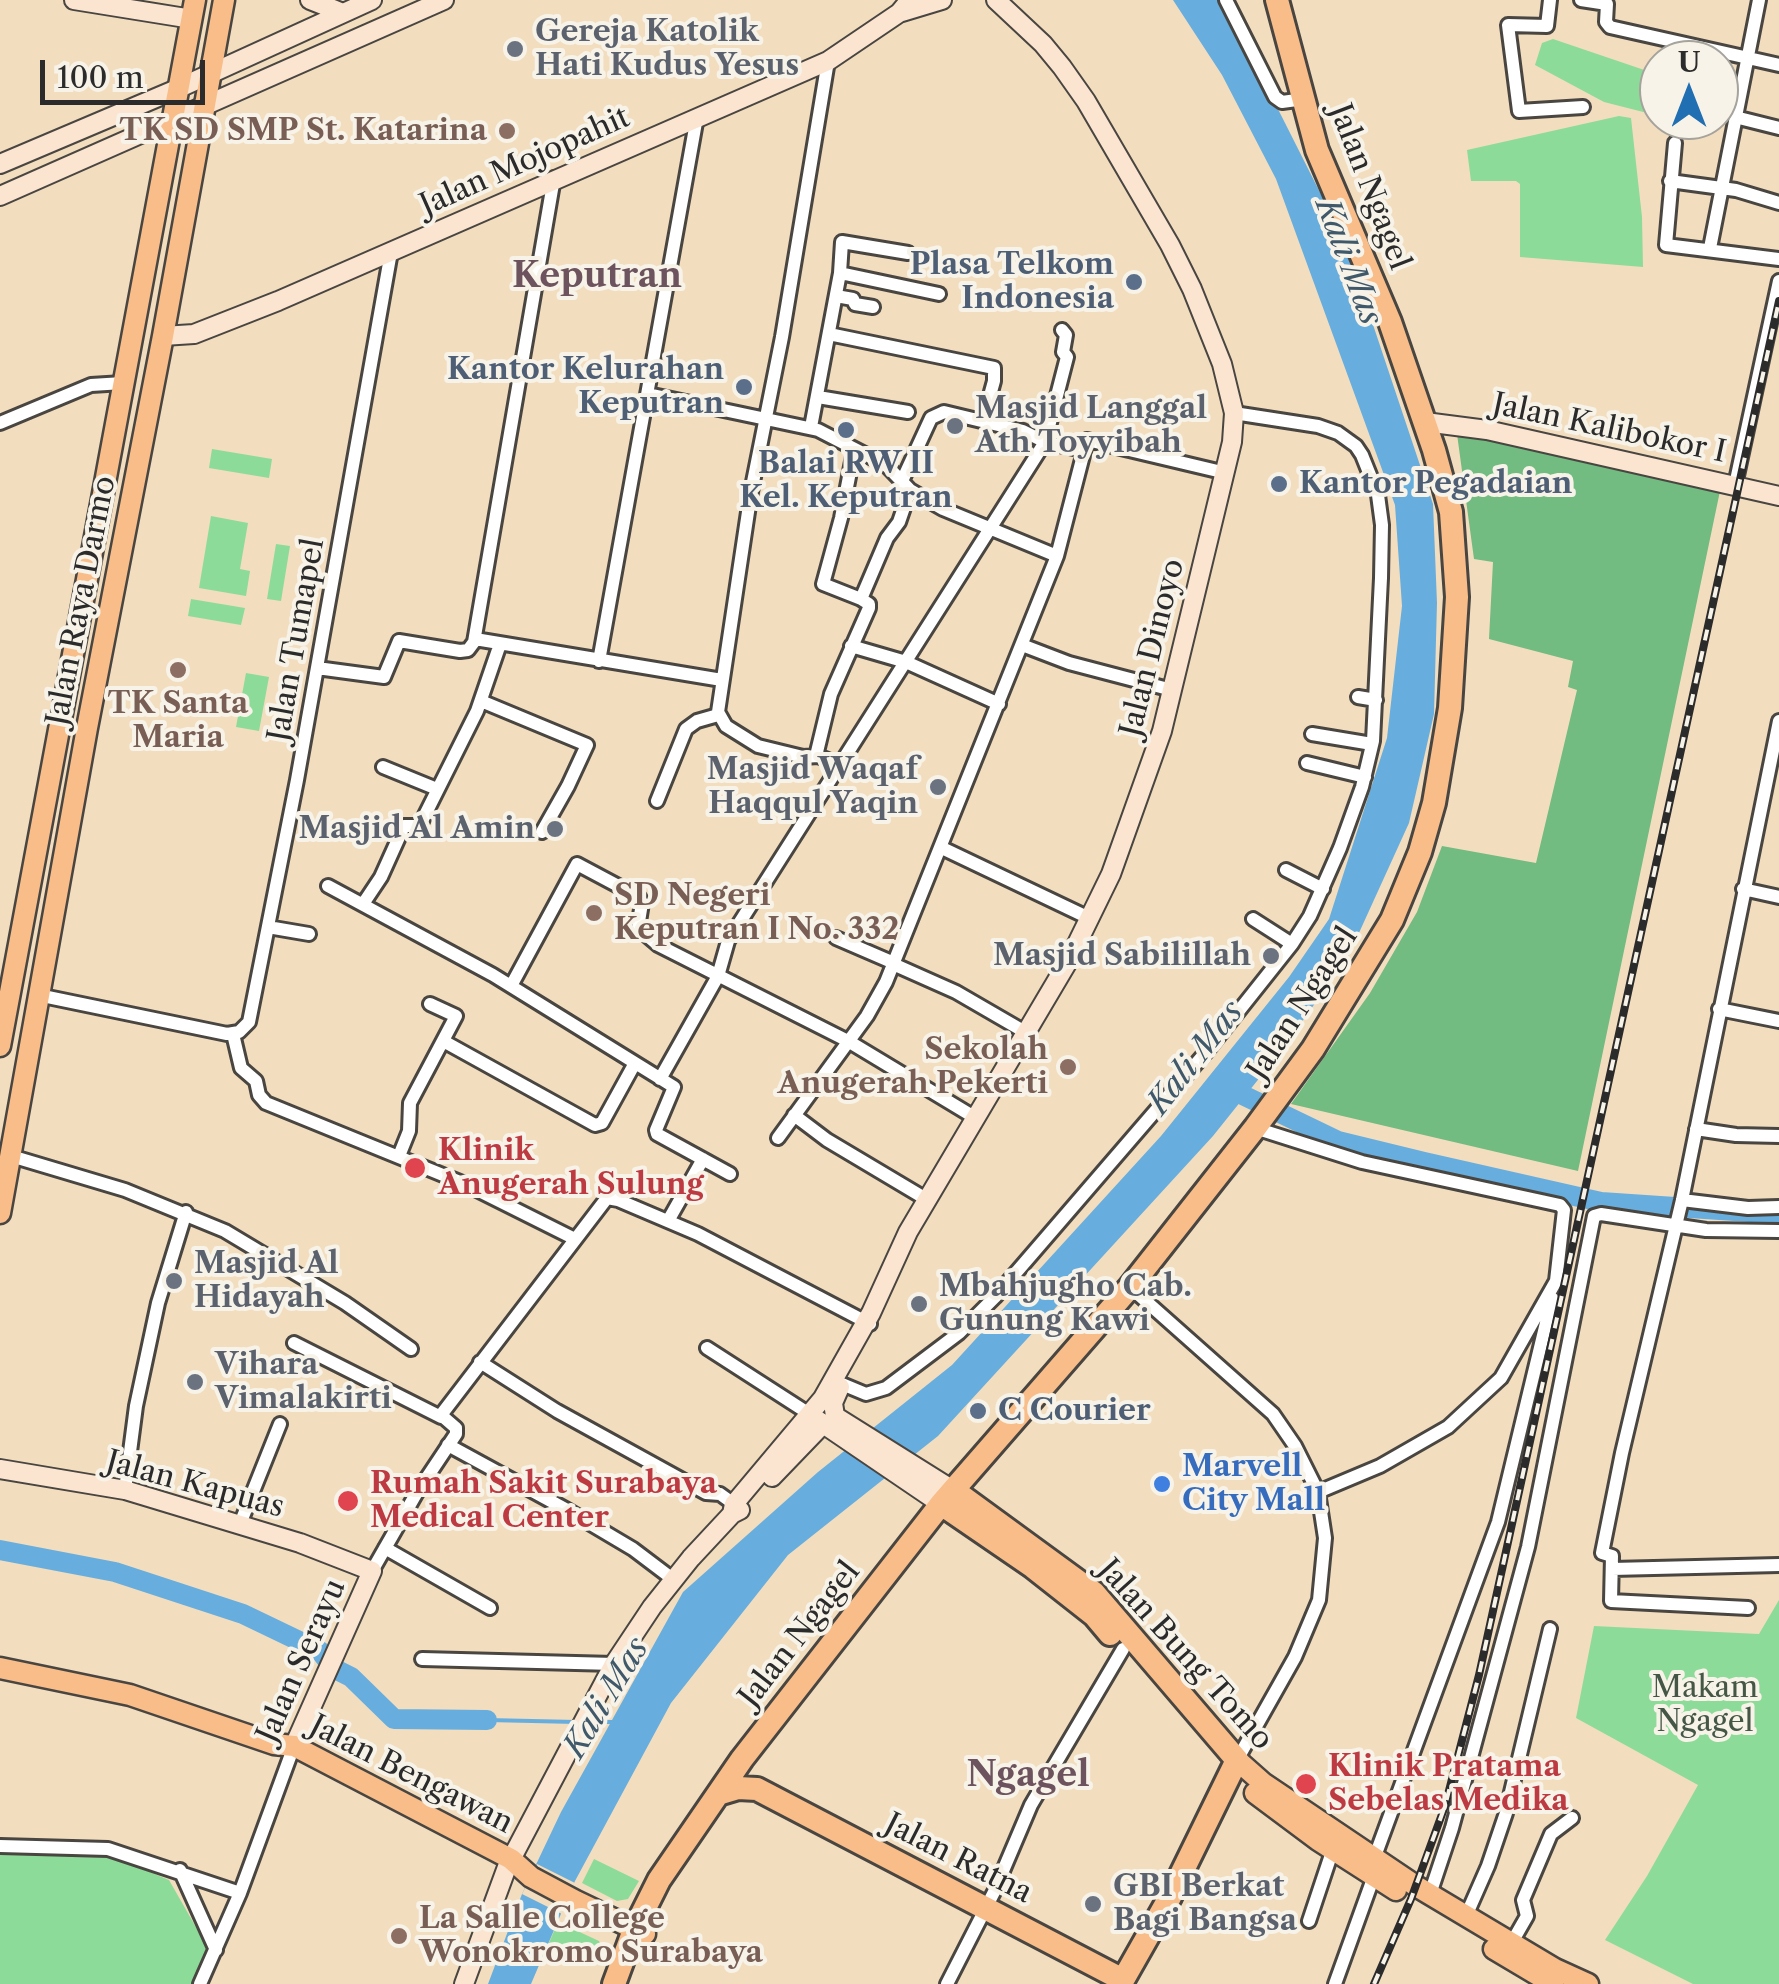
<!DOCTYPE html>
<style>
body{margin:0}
#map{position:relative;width:1779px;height:1984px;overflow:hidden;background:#f3ddbf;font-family:"Libre Caslon Text",serif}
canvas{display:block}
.north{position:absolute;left:1639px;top:40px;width:100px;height:100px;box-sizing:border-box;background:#f7f3e8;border:2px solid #a5a39c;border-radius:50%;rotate:0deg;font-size:28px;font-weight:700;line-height:40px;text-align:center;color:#2b2b2b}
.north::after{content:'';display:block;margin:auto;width:35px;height:45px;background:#1f6fb2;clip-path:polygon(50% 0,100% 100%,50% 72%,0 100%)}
.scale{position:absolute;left:40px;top:60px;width:165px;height:45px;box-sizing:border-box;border:5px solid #2b2b2b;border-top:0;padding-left:12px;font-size:30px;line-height:35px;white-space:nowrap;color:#2b2b2b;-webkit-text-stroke:8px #f7f3e8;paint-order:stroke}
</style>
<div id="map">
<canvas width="1779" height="1984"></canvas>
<div class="north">U</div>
<div class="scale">100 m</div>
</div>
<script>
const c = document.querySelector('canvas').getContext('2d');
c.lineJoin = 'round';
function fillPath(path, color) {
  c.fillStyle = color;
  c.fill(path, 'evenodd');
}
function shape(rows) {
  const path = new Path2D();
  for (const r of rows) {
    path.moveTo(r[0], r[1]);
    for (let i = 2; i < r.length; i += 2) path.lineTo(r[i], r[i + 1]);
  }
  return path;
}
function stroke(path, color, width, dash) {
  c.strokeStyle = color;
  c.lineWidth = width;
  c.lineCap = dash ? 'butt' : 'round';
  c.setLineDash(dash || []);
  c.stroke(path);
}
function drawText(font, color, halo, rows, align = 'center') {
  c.font = font + ' "Libre Caslon Text",serif';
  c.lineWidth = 8;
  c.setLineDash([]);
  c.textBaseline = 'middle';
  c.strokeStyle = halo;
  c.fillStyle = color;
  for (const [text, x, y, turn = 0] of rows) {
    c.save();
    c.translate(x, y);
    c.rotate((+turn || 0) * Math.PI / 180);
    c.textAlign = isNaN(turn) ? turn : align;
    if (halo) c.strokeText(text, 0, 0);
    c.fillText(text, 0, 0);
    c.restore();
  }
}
fillPath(shape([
 [1553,39,1659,75,1659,116,1604,102,1535,65,1542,43],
 [1619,116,1631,118,1642,217,1643,267,1520,257,1520,184,1516,181,1471,181,1467,150],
 [212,449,272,459,269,478,209,468],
 [211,516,248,523,240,569,250,571,246,596,199,588],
 [276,544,290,546,281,601,267,599],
 [191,599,245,608,241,625,188,616],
 [246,673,269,677,259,731,236,727],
 [1779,1600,1779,1984,1693,1984,1605,1940,1647,1876,1698,1785,1576,1718,1594,1626,1759,1634],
 [0,1853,107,1854,169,1880,209,1950,194,1984,0,1984],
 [594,1859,639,1881,628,1899,617,1901,582,1883],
 [558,1922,599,1941,606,1954,601,1966,548,1945]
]), '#8ddb99');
fillPath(shape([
 [1465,429,1720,491,1578,1171,1291,1104,1370,993,1417,912,1442,846,1536,863,1577,690,1568,687,1573,661,1489,639,1493,562,1474,559,1457,434]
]), '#72bb81');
fillPath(shape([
 [1173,0,1223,0,1346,244,1433,504,1437,603,1434,714,1409,823,1348,957,1281,1051,1213,1136,938,1436,788,1555,671,1703,575,1881,531,1984,488,1984,522,1894,561,1812,683,1592,818,1472,952,1365,1161,1136,1289,977,1329,919,1387,738,1402,606,1395,505,1276,179,1222,75]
]), '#67aede');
fillPath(shape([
 [537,1864,579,1885,564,1915,522,1894]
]), '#f3ddbf');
stroke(shape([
 [487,1720,577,1722],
 [592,1722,612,1722]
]), '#67aede', 4);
stroke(shape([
 [1224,1086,1338,1141,1424,1162,1601,1202,1779,1214],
 [0,1550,115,1572,243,1614,320,1651,333,1668,351,1677,394,1719,487,1720]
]), '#67aede', 20);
const street = shape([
 [1226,0,1275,97,1282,102,1304,99],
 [1550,0,1547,26,1508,25,1519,111,1583,107],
 [1581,0,1607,4,1606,22,1610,27,1779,65],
 [828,61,782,337,751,492,718,712,726,726,758,746,803,757,818,756,840,765],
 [1735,117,1779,128],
 [1675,143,1666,245,1779,259],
 [1670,181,1736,190,1779,203],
 [1710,248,1759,0],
 [840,273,939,294],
 [836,296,853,299,855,304,873,307],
 [829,334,994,368,994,381,983,421],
 [648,394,818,430,886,465,910,490,943,509,1057,556],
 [818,397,908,412],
 [0,423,91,385,123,383],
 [811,427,840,273,842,242,908,253],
 [854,451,841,518,823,584,861,599],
 [902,481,931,418,944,412,1023,431,1045,442,1083,450],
 [1735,485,1779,281],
 [475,639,722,680],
 [1022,645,1069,663,1172,690],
 [851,646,906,662,999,704],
 [599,661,697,117],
 [317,668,384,677,399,641,460,651,468,650,474,642,554,178],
 [1358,697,1376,700],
 [481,701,587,745,568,786,542,832],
 [1312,734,1372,744],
 [816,756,831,694,869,608,869,604,861,599,887,538,899,522,910,490],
 [1307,763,1365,777],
 [383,767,437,789],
 [657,801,686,729,697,721,718,715],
 [942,848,1089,918],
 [1286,870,1323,889],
 [328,886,493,975,674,1087,656,1130,657,1134,730,1174],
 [1743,889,1779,897],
 [363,904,381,877,404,826,419,826,421,823,477,711,500,644],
 [1253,919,1292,944],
 [268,927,309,934],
 [836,938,894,963],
 [893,964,956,992,1025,1032],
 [511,986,577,864,639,897,642,903,638,928,658,945,848,1041,974,1117],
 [38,995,227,1034,239,1032,249,1022,297,780,391,252],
 [1719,1009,1779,1021],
 [233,1034,241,1068,256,1081,259,1095,266,1103,465,1184,573,1238],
 [445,1042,595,1125,602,1123,635,1063],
 [660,1079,718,976,728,941,1045,442,1067,357,1063,352,1066,335,1062,330],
 [794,1115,827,1140,926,1199],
 [1255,1128,1362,1162,1560,1205,1564,1210,1556,1281,1501,1378,1448,1427,1380,1466,1318,1492],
 [1696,1129,1736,1135,1779,1136],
 [778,1138,867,1016,886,982,1057,556,1087,440,1226,473],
 [11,1156,125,1190,225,1231,345,1303,411,1349],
 [399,1156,409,1131,410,1103,456,1016,430,1004],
 [1682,1200,1748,1208,1779,1207],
 [668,1221,703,1159],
 [1130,1287,1273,1414,1295,1446,1318,1492,1325,1538,1319,1600,1295,1657,1237,1760],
 [294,1343,441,1417],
 [707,1348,811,1415],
 [480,1362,557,1411,706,1493,720,1494,738,1507],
 [842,1384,866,1394,886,1388,959,1333,995,1297,1207,1051,1292,944,1310,916,1340,848,1362,787,1373,741,1381,578,1382,525,1378,495,1362,455,1356,446,1338,433,1318,426,1234,413],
 [448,1445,569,1511,633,1549,674,1580],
 [125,1490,136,1406,158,1303,186,1212],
 [240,1524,280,1424],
 [385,1548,490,1608],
 [1612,1569,1779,1565],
 [372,1571,416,1494,456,1434,456,1428,441,1415,607,1198,618,1200,698,1234,870,1324],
 [1748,1608,1611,1601,1612,1556,1602,1553,1622,1453,1682,1200,1779,721],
 [422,1659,614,1664],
 [0,1846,108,1849,240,1893],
 [1374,1859,1498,1522,1552,1298],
 [180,1870,216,1950],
 [1430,1894,1452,1828,1528,1547,1594,1216,1601,1214,1706,1230,1779,1231],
 [1466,1916,1488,1866,1506,1813,1550,1629],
 [1309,1921,1333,1849],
 [1511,1944,1527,1916,1523,1900,1551,1834,1572,1818],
 [200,1984,240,1893,294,1746],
 [947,1984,994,1892,1031,1805,1123,1649],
 [1335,1984,1374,1876]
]);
const secondary = shape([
 [74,0,192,19],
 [310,0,343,13],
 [899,13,942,0],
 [0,164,177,89,372,0],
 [0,196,444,0],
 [163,336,194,334,278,301,828,61,899,13,910,0],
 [1425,422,1487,430,1779,496],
 [840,1387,833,1403,835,1416,953,1490],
 [813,1417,941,1504],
 [0,1469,125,1490,300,1543,372,1571,294,1746],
 [772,1477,823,1424],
 [732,1514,734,1504,823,1398,871,1313,908,1232,1069,960,1111,874,1162,731,1232,442,1234,413,1222,364,1192,289,1170,245,1086,101,1062,67,1043,44,996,0],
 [464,1984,507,1867,614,1664,652,1607,691,1558,732,1514,740,1510]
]);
const primary = shape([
 [0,1046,195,0],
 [0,1213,87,728,163,336,224,0],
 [0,1668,130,1695,274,1744,294,1746,511,1859,531,1877,576,1901,645,1934],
 [1237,1760,1263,1783,1416,1886,1555,1969,1588,1984],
 [1255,1793,1318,1840,1396,1890],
 [1494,1949,1553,1984]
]);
const highway = shape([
 [941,1504,1033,1567,1094,1615,1110,1634],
 [718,1794,738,1788,757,1789,1123,1980,1170,1897,1237,1760,1094,1593,953,1490],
 [614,1984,634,1930,659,1880,742,1759,941,1504,1130,1287,1255,1128,1313,1049,1392,920,1420,852,1434,803,1450,708,1457,597,1451,512,1434,450,1390,322,1317,150,1277,0]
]);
stroke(street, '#494641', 18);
stroke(secondary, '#494641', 22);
stroke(primary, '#494641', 25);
stroke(highway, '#494641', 28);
stroke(street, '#fff', 12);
stroke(secondary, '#fce5d0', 18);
stroke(primary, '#f8bd89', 20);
stroke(highway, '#f8bd89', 22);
const rail = shape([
 [1374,1984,1411,1899,1445,1806,1479,1675,1779,301]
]);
stroke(rail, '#2b2b2b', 8);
stroke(rail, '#f7f3e8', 4, [11]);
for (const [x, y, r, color] of [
 [515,49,10,"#6b7280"],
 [507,131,10,"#8d6e63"],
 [1134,282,10,"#5c6f8a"],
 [744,387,10,"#5c6f8a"],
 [955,426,10,"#6b7280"],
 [846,430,10,"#5c6f8a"],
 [1279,484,10,"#5c6f8a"],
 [178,670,10,"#8d6e63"],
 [938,787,10,"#6b7280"],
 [555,829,10,"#6b7280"],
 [594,913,10,"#8d6e63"],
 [1271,956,10,"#6b7280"],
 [1068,1067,10,"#8d6e63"],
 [415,1168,12,"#e0444e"],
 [174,1281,10,"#6b7280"],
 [919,1304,10,"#6b7280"],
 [195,1382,10,"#6b7280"],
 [978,1411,10,"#5c6f8a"],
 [1162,1484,10,"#3f7fe0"],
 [348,1501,12,"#e0444e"],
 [1306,1784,12,"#e0444e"],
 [1093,1904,10,"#6b7280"],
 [399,1936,10,"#8d6e63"]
]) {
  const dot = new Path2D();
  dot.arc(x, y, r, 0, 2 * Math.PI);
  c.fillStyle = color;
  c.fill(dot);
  stroke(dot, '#f7f3e8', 4);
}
drawText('bold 30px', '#5b616d', '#f7f3e8', [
 ["Gereja Katolik",535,32],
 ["Hati Kudus Yesus",535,66],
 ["Masjid Langgal",975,409],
 ["Ath Toyyibah",975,443],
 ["Masjid Waqaf",918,770,"right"],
 ["Haqqul Yaqin",918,804,"right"],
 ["Masjid Al Amin",535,829,"right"],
 ["Masjid Sabilillah",1251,956,"right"],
 ["Masjid Al",194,1264],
 ["Hidayah",194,1298],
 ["Mbahjugho Cab.",939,1287],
 ["Gunung Kawi",939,1321],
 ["Vihara",215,1365],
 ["Vimalakirti",215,1399],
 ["GBI Berkat",1113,1887],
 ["Bagi Bangsa",1113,1921]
], 'left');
drawText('bold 30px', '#785e54', '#f7f3e8', [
 ["TK SD SMP St. Katarina",487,131],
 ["TK Santa",178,704,"center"],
 ["Maria",178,738,"center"],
 ["SD Negeri",614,896,"left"],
 ["Keputran I No. 332",614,930,"left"],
 ["Sekolah",1048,1050],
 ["Anugerah Pekerti",1048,1084],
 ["La Salle College",419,1919,"left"],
 ["Wonokromo Surabaya",419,1953,"left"]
], 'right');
drawText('30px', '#2b2b2b', '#f7f3e8', [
 ["Jalan Mojopahit",525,162,-24],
 ["Jalan Ngagel",1369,187,69],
 ["Jalan Kalibokor I",1609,429,12],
 ["Jalan Raya Darmo",82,601,-79],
 ["Jalan Tumapel",297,640,-80],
 ["Jalan Dinoyo",1153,648,-76],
 ["Jalan Ngagel",1303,1004,-57],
 ["Jalan Kapuas",195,1485,15],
 ["Jalan Ngagel",800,1635,-52],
 ["Jalan Bung Tomo",1185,1655,48],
 ["Jalan Serayu",302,1661,-66],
 ["Jalan Bengawan",411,1775,27],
 ["Jalan Ratna",958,1859,27]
]);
drawText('bold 30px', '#4e5e75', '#f7f3e8', [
 ["Plasa Telkom",1114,265],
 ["Indonesia",1114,299],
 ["Kantor Kelurahan",724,370],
 ["Keputran",724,404],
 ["Balai RW II",846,464,"center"],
 ["Kel. Keputran",846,498,"center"],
 ["Kantor Pegadaian",1299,484,"left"],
 ["C Courier",998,1411,"left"]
], 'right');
drawText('bold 30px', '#be3a42', '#f7f3e8', [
 ["Klinik",438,1151],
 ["Anugerah Sulung",438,1185],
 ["Rumah Sakit Surabaya",370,1484],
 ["Medical Center",370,1518],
 ["Klinik Pratama",1328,1767],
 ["Sebelas Medika",1328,1801]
], 'left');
drawText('bold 30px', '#366cbe', '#f7f3e8', [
 ["Marvell",1182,1467],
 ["City Mall",1182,1501]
], 'left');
drawText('30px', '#445746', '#f7f3e8', [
 ["Makam",1705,1688],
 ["Ngagel",1705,1722]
]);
drawText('italic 32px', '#40596a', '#f7f3e8', [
 ["Kali Mas",1348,262,69],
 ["Kali Mas",1196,1058,-52],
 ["Kali Mas",607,1698,-59]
]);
drawText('bold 35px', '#6c535d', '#f7f3e8', [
 ["Keputran",597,277],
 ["Ngagel",1028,1776]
]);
</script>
